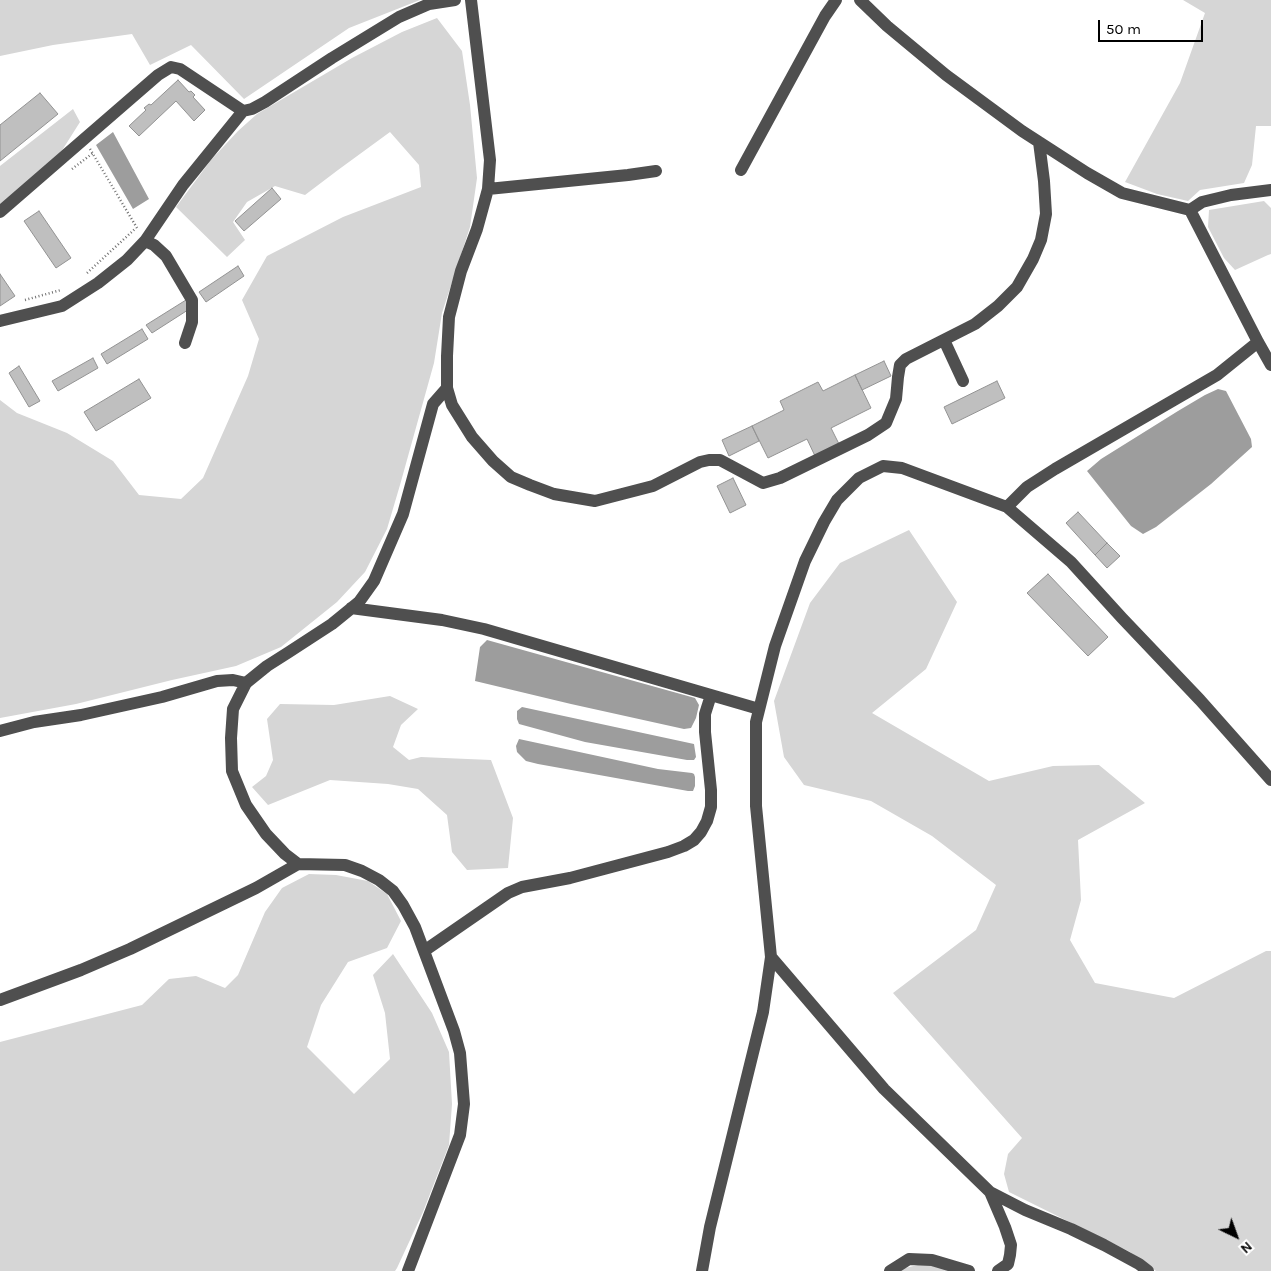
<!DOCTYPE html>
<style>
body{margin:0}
#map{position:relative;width:1271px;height:1271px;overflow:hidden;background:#fff;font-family:Karla,sans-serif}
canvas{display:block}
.north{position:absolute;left:1211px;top:1211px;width:50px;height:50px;-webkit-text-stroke:4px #fff;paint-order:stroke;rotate:138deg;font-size:14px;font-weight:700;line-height:20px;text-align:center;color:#000}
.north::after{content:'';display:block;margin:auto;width:18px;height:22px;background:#000;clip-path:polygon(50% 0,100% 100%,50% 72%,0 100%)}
.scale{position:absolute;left:1098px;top:20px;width:105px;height:22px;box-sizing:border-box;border:2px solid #000;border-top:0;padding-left:6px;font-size:15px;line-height:18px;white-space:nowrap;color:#000;-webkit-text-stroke:4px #fff;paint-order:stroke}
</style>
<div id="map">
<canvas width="1271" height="1271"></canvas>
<div class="north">N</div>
<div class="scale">50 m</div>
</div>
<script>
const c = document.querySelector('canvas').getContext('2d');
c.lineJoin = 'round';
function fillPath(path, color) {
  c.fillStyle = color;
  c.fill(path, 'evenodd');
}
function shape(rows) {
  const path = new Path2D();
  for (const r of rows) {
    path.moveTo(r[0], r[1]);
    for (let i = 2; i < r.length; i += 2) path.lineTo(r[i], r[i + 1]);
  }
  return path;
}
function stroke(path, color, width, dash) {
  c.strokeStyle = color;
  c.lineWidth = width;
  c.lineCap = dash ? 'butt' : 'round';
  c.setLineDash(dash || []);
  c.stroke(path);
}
fillPath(shape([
 [0,0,420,0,349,28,244,99,191,45,150,65,132,34,53,45,0,56],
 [1183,0,1271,0,1271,126,1256,126,1252,165,1244,183,1200,190,1188,201,1157,194,1125,182,1180,83,1205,13],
 [437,18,462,51,470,105,477,178,470,227,442,313,434,363,400,485,387,529,365,572,337,602,281,647,236,666,172,680,76,704,0,718,0,400,17,413,67,433,113,461,139,495,181,499,203,478,248,376,259,339,242,300,267,256,343,217,421,187,419,165,390,132,338,170,305,195,275,186,247,202,233,222,245,240,227,257,176,207,211,160,238,131,257,114,352,58,402,32],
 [73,109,80,122,61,152,0,205,0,166],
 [1264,201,1271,208,1271,254,1268,255,1235,270,1224,258,1208,227,1209,210],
 [909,530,957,602,926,669,872,713,989,781,1053,766,1099,765,1145,803,1078,840,1081,900,1070,940,1095,983,1174,998,1266,951,1271,951,1271,1271,1156,1271,1130,1252,1009,1192,1004,1174,1008,1154,1022,1138,893,993,976,930,996,885,932,836,871,801,804,785,784,757,774,701,810,603,840,563],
 [390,696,418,709,401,725,393,747,409,760,421,757,491,760,513,818,508,868,467,870,452,852,447,815,418,789,388,784,330,780,268,805,252,787,266,776,273,760,267,719,280,704,334,705],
 [309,874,336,875,368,881,387,894,401,921,387,948,348,962,321,1005,307,1047,354,1094,390,1059,385,1013,373,975,393,954,432,1013,449,1052,452,1104,449,1145,423,1212,397,1268,395,1271,0,1271,0,1042,142,1005,169,979,196,976,225,988,238,975,265,912,282,888],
 [922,1264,944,1268,955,1271,899,1271,905,1268]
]), '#d6d6d6');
fillPath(shape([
 [113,132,149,199,133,209,96,145],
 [1218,389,1226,391,1251,439,1252,447,1211,484,1156,527,1143,534,1131,526,1087,471,1101,459,1178,411,1205,395],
 [487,640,695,698,699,705,696,718,691,728,684,729,571,704,475,681,480,647],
 [522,707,694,744,696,757,694,760,687,760,585,742,519,724,517,719,517,711],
 [519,739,658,769,692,773,694,774,695,777,695,786,693,791,688,791,538,764,526,761,517,752,516,746]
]), '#9d9d9d');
const building = shape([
 [178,80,189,92,191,91,195,95,193,97,205,110,194,121,176,101,139,136,129,126,146,110,144,108,149,104,151,105,178,80],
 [40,93,58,114,0,161,0,125,40,93],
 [272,188,281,199,244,231,235,221,272,188],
 [39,211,71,258,56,268,24,221,39,211],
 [238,266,244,276,206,302,199,292,238,266],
 [0,274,15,296,0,306,0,274],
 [186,300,191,308,152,333,146,325,186,300],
 [142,329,148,339,107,364,101,354,142,329],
 [93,358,98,368,58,391,52,381,93,358],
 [884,361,891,376,862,390,855,375,884,361],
 [19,366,40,401,29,407,9,373,19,366],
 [855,375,871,408,831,428,839,444,815,456,807,439,768,458,752,426,784,410,780,401,818,382,823,391,855,375],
 [139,379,151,398,96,431,84,412,139,379],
 [997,381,1005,398,952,424,944,407,997,381],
 [752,426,759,441,729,456,722,440,752,426],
 [733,478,746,505,730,513,717,486,733,478],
 [1078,512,1107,543,1095,555,1066,523,1078,512],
 [1107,543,1120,556,1107,568,1095,555,1107,543],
 [1048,574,1108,637,1088,656,1027,593,1048,574]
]);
fillPath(building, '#bfbfbf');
stroke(building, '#939393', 1);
stroke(shape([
 [90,149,137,228],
 [72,169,93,153],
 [87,273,136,228],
 [25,300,61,290]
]), '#717171', 2.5, [1, 2.5]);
stroke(shape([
 [471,0,490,160,488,189,477,229,461,271,449,317,447,356,447,388,452,405,472,437,493,461,511,477,530,485,554,494,595,501,653,486,700,462,709,460,720,460,763,483,780,478,868,435,886,423,896,399,898,377,900,365,906,359,975,324,998,306,1017,287,1033,259,1041,240,1046,214,1044,181,1039,142],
 [860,0,887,26,946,75,1022,131,1087,173,1122,193,1190,210,1258,342,1271,365],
 [741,170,825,16,836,0],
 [488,189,628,175,656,171],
 [1190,210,1202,202,1231,195,1271,190],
 [0,212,158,75,171,67,180,69,243,111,252,109,265,102,332,58,399,17,429,4,455,0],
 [145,241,183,185,243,111],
 [0,321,62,306,98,283,127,260,145,241,154,245,166,256,192,300,192,322,185,343],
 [944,340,963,381],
 [1007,507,1027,487,1055,469,1217,375,1258,342],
 [351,608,442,620,484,629,759,709],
 [0,731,34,722,81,715,162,697,217,681,233,680,246,683],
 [424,951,508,893,522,887,570,878,668,852,684,846,694,840,701,832,707,821,711,807,711,790,705,732,705,714,711,695],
 [771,957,884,1089,990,1192,1005,1227,1011,1245,1010,1255,1008,1264,998,1271],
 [0,1000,81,970,130,949,256,888,298,864],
 [990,1192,1025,1210,1071,1229,1104,1245,1139,1264,1148,1271],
 [408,1271,460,1135,464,1104,460,1053,454,1031,415,927,403,905,393,891,379,880,362,871,345,865,298,864,285,854,266,834,246,805,232,771,231,738,233,709,246,683,267,666,289,652,332,624,359,602,374,581,403,514,433,404,447,388],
 [702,1271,710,1227,763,1012,771,957,756,806,756,722,775,646,805,561,824,522,837,500,859,478,883,466,902,468,1007,507,1071,562,1122,618,1200,700,1271,780],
 [890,1271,909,1259,932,1260,969,1271]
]), '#4f4f4f', 12);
</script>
